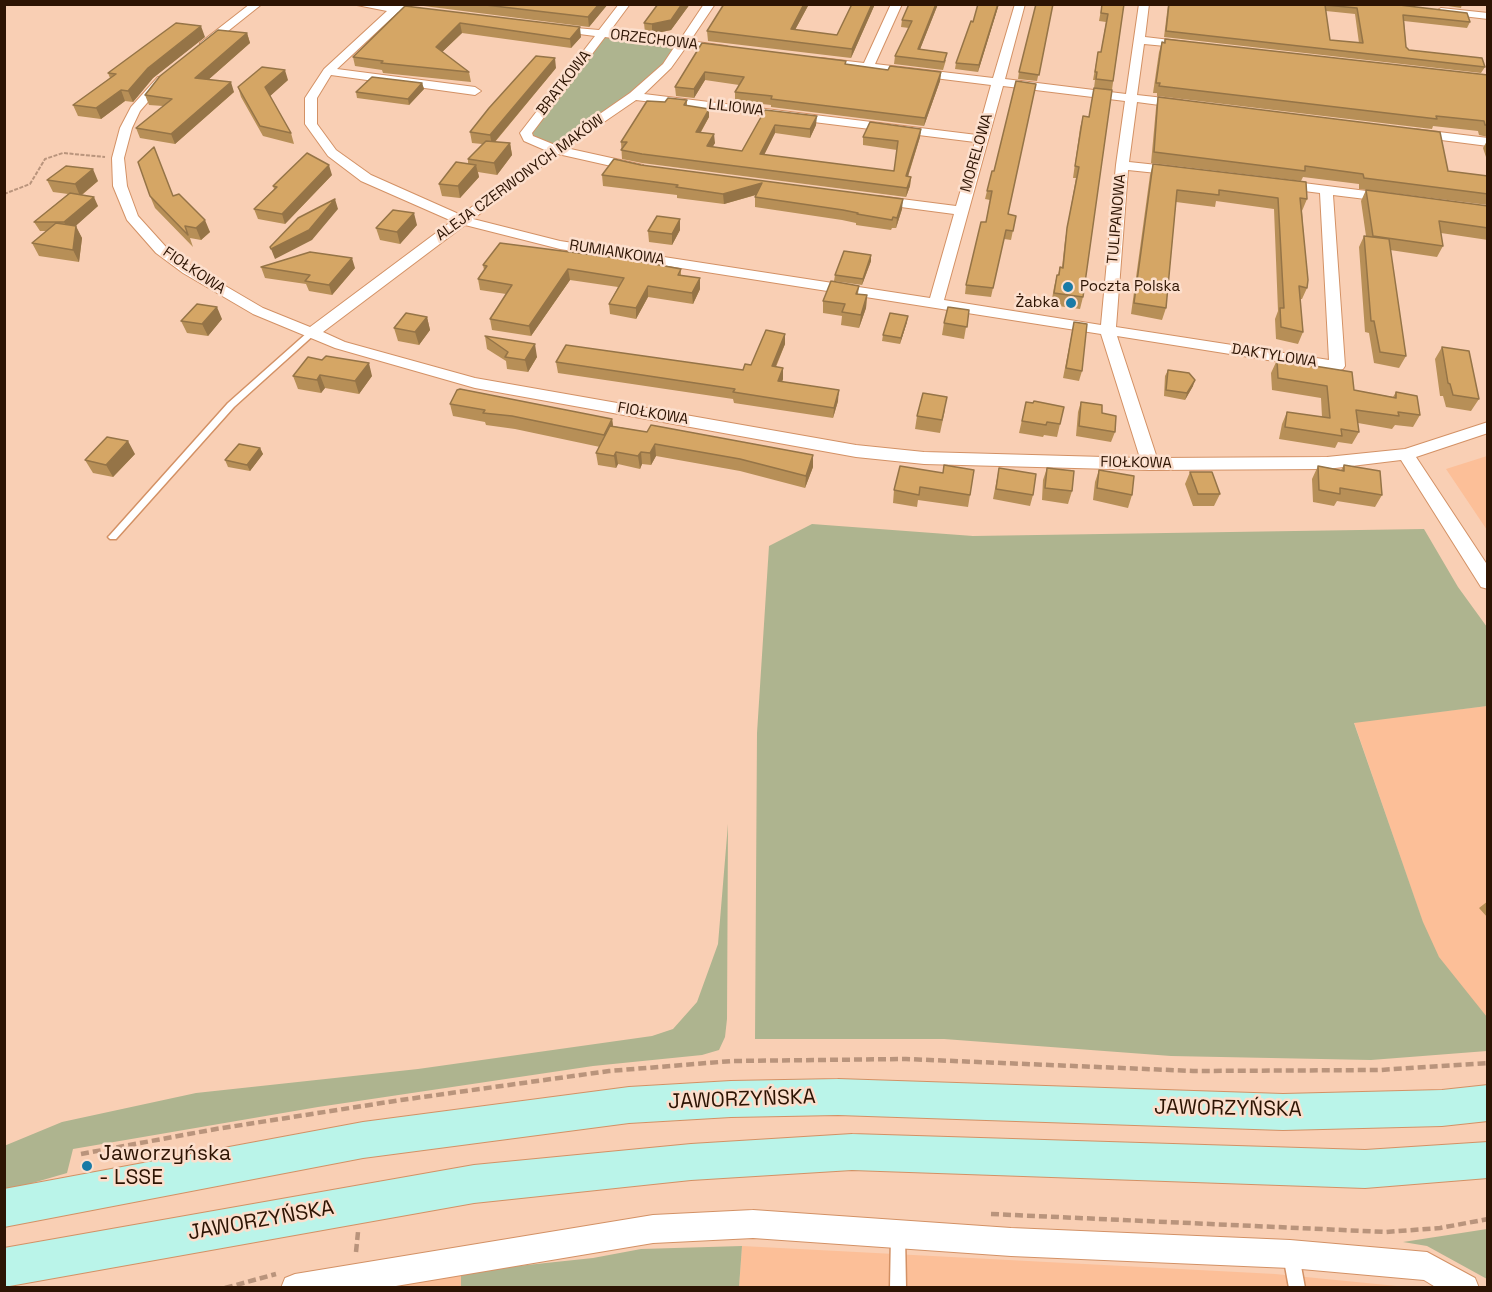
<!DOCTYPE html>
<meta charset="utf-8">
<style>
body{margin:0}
#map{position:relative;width:1492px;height:1292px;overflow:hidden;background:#f9cfb4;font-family:"Space Grotesk",sans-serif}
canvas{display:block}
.frame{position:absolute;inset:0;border:6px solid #2d1403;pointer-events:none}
</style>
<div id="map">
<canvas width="1492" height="1292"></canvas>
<div class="frame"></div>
</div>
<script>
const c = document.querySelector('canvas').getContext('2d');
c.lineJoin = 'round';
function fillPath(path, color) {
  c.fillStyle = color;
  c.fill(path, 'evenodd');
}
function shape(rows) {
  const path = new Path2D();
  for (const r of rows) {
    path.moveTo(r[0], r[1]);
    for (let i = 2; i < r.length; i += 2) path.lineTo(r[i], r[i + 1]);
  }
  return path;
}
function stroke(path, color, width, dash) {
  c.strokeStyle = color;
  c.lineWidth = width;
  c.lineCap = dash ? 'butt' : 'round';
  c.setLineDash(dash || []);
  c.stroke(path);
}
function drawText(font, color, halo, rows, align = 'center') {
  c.font = font + ' "Space Grotesk",sans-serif';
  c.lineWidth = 5;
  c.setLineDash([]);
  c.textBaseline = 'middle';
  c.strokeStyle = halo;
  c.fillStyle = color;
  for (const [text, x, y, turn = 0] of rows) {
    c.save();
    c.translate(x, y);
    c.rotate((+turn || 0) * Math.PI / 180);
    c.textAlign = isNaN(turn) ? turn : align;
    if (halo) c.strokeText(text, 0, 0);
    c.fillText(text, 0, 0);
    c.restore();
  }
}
fillPath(shape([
 [1487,456,1488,456,1487,530,1446,469],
 [1487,706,1487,1049,1467,1051,1354,722],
 [742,1246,1275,1274,1407,1287,739,1288],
 [461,1272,461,1287,371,1287]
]), '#fcbf98');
fillPath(shape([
 [602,34,682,44,666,66,556,149,529,138],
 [812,524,973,536,1424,529,1458,587,1487,627,1487,706,1354,723,1423,922,1439,957,1487,1017,1487,1051,1371,1060,1171,1056,944,1039,755,1039,757,733,769,546],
 [728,824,727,1019,725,1037,719,1050,702,1055,593,1066,318,1107,73,1149,67,1173,5,1191,4,1146,62,1122,196,1093,418,1069,652,1036,673,1029,697,1002,718,944],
 [1487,1229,1487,1279,1427,1246,1403,1242],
 [742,1246,739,1287,461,1287,461,1272,593,1258,641,1249]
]), '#aeb48f');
const lane = shape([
 [308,332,314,332,315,334,234,407,116,539,110,539,108,537,110,535,228,403,308,332],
 [898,1227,903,1229,905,1234,906,1288,890,1288,891,1234,893,1229,898,1227],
 [1291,1247,1296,1250,1299,1255,1305,1288,1289,1288,1283,1255,1286,1250,1291,1247]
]);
const street = shape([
 [250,4,262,4,208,47,200,47,200,43,250,4],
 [352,4,406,4,404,7,410,10,405,13,398,12,337,69,475,87,481,91,475,95,331,75,317,98,317,124,336,150,371,175,461,215,547,151,524,141,520,133,595,36,556,31,551,28,552,26,599,30,619,4,630,4,610,31,680,40,704,4,715,4,690,41,726,46,732,49,726,52,686,47,671,68,644,94,977,135,991,85,821,64,815,61,821,58,864,63,891,4,902,4,875,64,993,78,1015,4,1025,4,1005,79,1126,94,1139,4,1149,4,1145,37,1187,42,1193,45,1187,48,1144,44,1137,95,1182,100,1188,104,1182,108,1137,102,1129,162,1176,167,1182,171,1176,175,1128,170,1116,327,1329,360,1320,193,1280,188,1273,184,1280,180,1390,194,1397,198,1390,202,1333,195,1345,366,1343,369,1337,371,1117,336,1157,458,1327,457,1405,449,1488,422,1488,433,1416,457,1488,566,1488,589,1481,587,1401,460,1327,469,1150,470,924,464,856,457,475,388,335,348,253,314,183,273,156,253,127,220,113,186,112,158,120,128,131,107,158,77,166,77,166,81,140,111,132,128,124,158,127,186,138,216,166,247,193,267,263,308,310,327,452,221,361,181,328,156,305,124,305,98,324,69,387,11,352,4],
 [605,37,675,46,663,64,630,93,555,145,533,136,532,133,605,37],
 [1003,86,1125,101,1116,165,1101,325,944,300,1003,86],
 [636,100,975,142,956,206,878,196,871,200,878,204,954,214,930,298,560,241,473,219,558,154,638,172,643,171,644,168,643,165,566,148,636,100],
 [465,225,560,249,1101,334,1140,458,924,452,856,445,475,378,345,342,323,332,465,225],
 [1441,8,1488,13,1488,19,1437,13,1436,11,1441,8],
 [1414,129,1488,138,1488,146,1410,136,1408,133,1414,129],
 [753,1210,1011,1228,1290,1240,1427,1252,1475,1278,1479,1288,1437,1288,1424,1280,1290,1268,1011,1256,753,1238,653,1243,384,1288,281,1288,285,1278,295,1274,653,1215,753,1210]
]);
const secondary = shape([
 [838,1079,1283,1094,1442,1090,1488,1085,1488,1121,1442,1126,1283,1130,838,1115,731,1117,629,1123,363,1158,4,1227,4,1189,363,1122,629,1087,731,1081,838,1079],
 [852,1134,1365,1150,1488,1142,1488,1178,1365,1188,852,1170,691,1180,474,1203,4,1287,4,1248,474,1165,691,1144,852,1134]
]);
stroke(lane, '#d39165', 3);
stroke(street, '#d39165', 2);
stroke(secondary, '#d39165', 2);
stroke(shape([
 [4,194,30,184,45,159,63,153,105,157]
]), '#b9947c', 2, [4, 1.5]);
stroke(shape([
 [81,1154,216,1129,401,1100,609,1071,732,1061,906,1059,1193,1071,1380,1070,1488,1063],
 [991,1214,1386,1232,1440,1228,1488,1219],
 [356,1252,358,1232],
 [225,1288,276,1274]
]), '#b9947c', 4.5, [8, 4]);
fillPath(lane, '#fff');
fillPath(street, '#fff');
fillPath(secondary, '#baf4e9');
fillPath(shape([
 [408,4,608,4,589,27],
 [658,4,690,4,671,30,652,34,645,33,644,23],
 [809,4,795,30,837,35,852,4,875,4,851,58,708,41,707,31],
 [938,4,920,49,946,60,943,70,894,64,895,56,909,28,901,27,902,20],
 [999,4,978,72,955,69,956,63,973,22],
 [1053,4,1037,81,1018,79,1019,72],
 [1102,4,1124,4,1083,297,1080,309,1051,305,1054,287,1057,275,1058,275,1060,267,1062,267,1065,240,1076,178,1073,178,1080,128,1083,116,1089,117,1094,88,1095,80,1093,80,1098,52,1101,52,1106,22,1099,21],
 [1168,4,1391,4,1470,22,1467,28,1404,21,1406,47,1409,50,1485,67,1481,73,1164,37],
 [1326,11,1355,14,1359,43,1330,40],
 [1435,4,1462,4,1461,8],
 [405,6,581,37,571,48,462,33,442,52,469,72,471,82,383,73,382,70,355,66,353,57],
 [247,33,250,43,208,80,234,92,175,144,140,138,136,128,163,106,149,105,145,95],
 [205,37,153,78,133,102,125,101,101,119,78,116,73,105,110,78,108,73],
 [1165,39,1488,75,1488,137,1479,135,1478,131,1433,126,1432,129,1157,96,1157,93,1153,93,1159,52,1162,42,1164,43],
 [702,43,846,64,888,70,941,72,940,81,924,126,771,107,771,105,735,101,735,92,739,85,705,80,694,98,676,96,675,87],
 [556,68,495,142,510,143,512,155,497,175,478,172,479,177,460,198,442,196,439,184,468,164,468,159,482,144,472,143,470,132],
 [288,80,270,96,291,133,294,144,263,136,241,97,238,87],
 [422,83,424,89,409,105,357,98,356,92],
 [1158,97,1448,171,1488,176,1488,205,1359,189,1359,184,1303,177,1301,181,1151,163,1156,108],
 [687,100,687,106,709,117,701,132,715,143,712,147,742,151,765,110,816,125,810,138,775,133,764,155,894,171,897,150,863,145,863,137,921,129,920,137,908,177,911,177,910,186,906,197,642,163,622,159,621,142,665,102],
 [1488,139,1488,163,1483,148],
 [1153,164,1307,199,1302,211,1302,210,1307,288,1302,299,1300,299,1303,332,1298,344,1276,339,1275,319,1278,311,1274,209,1216,201,1215,207,1176,202,1166,308,1162,320,1131,314,1150,175],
 [641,165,902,209,896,228,892,228,891,230,856,225,856,223,842,220,755,207,755,197,756,195,724,204,677,198,677,195,603,186,602,175],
 [992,171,1008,214,1016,216,1011,240,1004,239,991,297,965,294,966,285,986,222,990,200,985,199],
 [332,175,285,224,258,219,254,209,274,189,273,186],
 [47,180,98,181,82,195,98,206,75,226,82,238,79,262,39,256,32,243,46,231,40,231,34,222,68,194,53,192],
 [1366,190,1488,206,1488,240,1441,233,1443,246,1437,257,1390,250,1406,356,1399,368,1374,363,1369,333,1365,332,1359,247,1364,236,1366,236,1361,201],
 [150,196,174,196,210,232,201,240,190,238,193,247,155,208],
 [680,219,680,230,672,245,649,242,648,231],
 [417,225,400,244,380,240,376,228],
 [871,261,862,285,834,281,835,275],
 [483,265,681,269,681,276,700,289,693,304,648,297,636,319,610,314,609,304,618,287,570,280,531,336,492,330,490,319,506,294,480,290,478,279,484,270],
 [261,267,355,268,332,295,309,291,306,284,265,278],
 [859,286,858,294,867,295,866,308,859,328,841,325,842,316,823,313,823,301],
 [969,310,964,339,942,335,944,323],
 [427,317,430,330,419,345,398,341,394,328],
 [222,319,208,336,187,333,181,321],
 [907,322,900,344,882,341,883,335],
 [1074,322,1082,371,1079,381,1063,378],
 [785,334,785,344,776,367,783,368,783,379,782,382,838,401,833,418,734,403,733,399,558,373,556,362,743,370,751,365],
 [485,336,537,357,528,372,507,369,506,361,487,349],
 [1442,347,1479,399,1471,411,1446,407,1443,396,1440,396,1435,359],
 [322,360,372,376,359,394,325,388,321,393,298,389,293,376],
 [1277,360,1354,390,1393,397,1396,392,1420,415,1413,427,1395,425,1392,429,1358,423,1359,432,1352,444,1338,442,1335,448,1279,439,1282,424,1287,412,1322,417,1321,398,1272,390,1271,373],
 [1168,370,1193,386,1185,400,1164,396,1165,376],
 [1026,402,1060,424,1057,437,1044,435,1043,437,1019,433],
 [1081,402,1102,413,1115,432,1111,442,1076,436,1078,412],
 [450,404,612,419,613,426,647,432,813,455,813,467,805,488,740,471,656,456,651,465,642,464,640,469,618,464,616,468,598,465,596,453,600,447,515,429,486,425,485,422,453,416],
 [945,410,940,433,915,429,917,416],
 [260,448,263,454,250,471,228,467,225,460],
 [135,454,113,477,93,473,85,460],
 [1344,465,1382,495,1375,507,1337,501,1334,506,1313,502,1312,479,1318,466,1341,470],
 [999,468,1033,495,1030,506,993,499],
 [1047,468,1072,491,1068,504,1042,500,1043,480],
 [1099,470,1132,495,1128,508,1093,500,1095,482],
 [1190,472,1220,494,1214,506,1193,506,1185,484],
 [943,473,970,495,968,507,918,500,917,507,893,503,894,490],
 [1488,901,1488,918,1479,908]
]), '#b78f57');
fillPath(shape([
 [599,4,608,4,589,27,588,17],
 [682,4,690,4,671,30,652,34,652,24],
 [804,4,809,4,790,39,791,29],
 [872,4,875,4,851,58,852,49],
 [936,4,938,4,917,57,918,49],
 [998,4,999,4,978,72,979,65],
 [460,23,462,33,438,56,436,47],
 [201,26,205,37,153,78,133,102,128,91,148,68],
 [580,27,581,37,571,48,570,39],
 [247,33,250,43,199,88,195,78],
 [555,58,556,68,492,145,490,135],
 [285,70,288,80,269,97,265,87],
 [705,72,705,80,694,98,694,89],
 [941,72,940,81,924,126,925,118],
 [231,82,234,92,175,144,171,134],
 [422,83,424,89,409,105,408,99],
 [121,90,125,101,101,119,96,108],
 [709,109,709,117,696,140,696,132],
 [817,116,816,125,810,138,810,129],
 [775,125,775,133,760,163,760,154],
 [921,129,920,137,905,185,906,176],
 [714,134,715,143,708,155,707,146],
 [510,143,512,155,497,175,494,163],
 [329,165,332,175,285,224,282,214],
 [476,165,479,177,460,198,458,186],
 [93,169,98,181,80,196,75,184],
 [911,177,910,186,906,197,907,188],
 [762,183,762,193,724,204,723,194],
 [94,197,98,206,69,232,64,222],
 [335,199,338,209,312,240,275,259,271,249],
 [903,199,902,209,896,228,897,218],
 [414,213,417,225,400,244,397,232],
 [680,219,680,230,672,245,672,234],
 [205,220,210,232,201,240,196,228],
 [76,226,82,238,79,262,73,250],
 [871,255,871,261,862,285,863,279],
 [352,258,355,268,332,295,329,285],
 [568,269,570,280,531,336,529,326],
 [700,278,700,289,693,304,692,293],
 [648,286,648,297,636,319,636,308],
 [867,295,866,308,859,328,861,315],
 [217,307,222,319,208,336,202,324],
 [908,316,907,322,900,344,901,338],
 [427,317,430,330,419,345,415,332],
 [785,334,785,344,771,377,772,366],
 [535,344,537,357,528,372,525,360],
 [369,363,372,376,359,394,355,381],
 [783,368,783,379,777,392,778,381],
 [320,375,325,388,321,393,317,380],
 [1195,380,1193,386,1185,400,1187,393],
 [839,390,838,401,833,418,834,408],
 [612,419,614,432,605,448,604,435],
 [128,441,135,454,113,477,106,465],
 [655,444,656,456,651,465,650,453],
 [260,448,263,454,250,471,247,465],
 [616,452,618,464,616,468,614,456],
 [641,452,642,464,640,469,638,456],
 [813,455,813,467,805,488,806,476]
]), '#957447');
const building = shape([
 [477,4,599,4,588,17,477,4],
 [658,4,682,4,671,20,652,24,644,23,658,4],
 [724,4,804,4,791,29,837,35,852,4,872,4,852,49,707,31,724,4],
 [909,4,936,4,918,49,947,53,944,62,895,56,912,21,902,20,909,4],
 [978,4,998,4,979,65,956,63,971,21,973,22,978,4],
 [1036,4,1053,4,1039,75,1019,72,1036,4],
 [1102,4,1124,4,1113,81,1096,79,1097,72,1095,72,1098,52,1101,52,1108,14,1101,13,1102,4],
 [1169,4,1391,4,1467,13,1470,22,1403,15,1406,47,1409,50,1482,58,1485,67,1166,31,1169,4],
 [1325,5,1357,8,1363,43,1330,40,1325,5],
 [405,6,580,27,570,39,460,23,436,47,469,72,381,63,383,61,353,57,405,6],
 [176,23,201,26,148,68,128,91,121,90,96,108,73,105,116,74,108,73,176,23],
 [218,30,247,33,195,78,231,82,171,134,136,128,172,99,145,95,160,76,218,30],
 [1165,39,1488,75,1488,125,1485,125,1484,121,1436,116,1437,119,1159,86,1160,83,1156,83,1162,42,1165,43,1165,39],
 [702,43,846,61,845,64,888,70,890,66,941,72,925,118,771,99,772,96,735,92,744,77,705,72,694,89,675,87,702,43],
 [536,56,555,58,490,135,470,132,489,108,536,56],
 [262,67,285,70,265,87,291,133,260,126,238,87,262,67],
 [372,77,422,83,408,99,356,92,372,77],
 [1016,81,1036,84,1008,214,1016,216,1013,231,1006,230,993,288,966,285,981,222,986,222,992,191,987,191,992,171,994,171,1016,81],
 [1094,88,1112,90,1083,297,1054,293,1057,275,1059,275,1060,267,1063,268,1067,228,1079,167,1075,166,1083,116,1089,117,1094,88],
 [1158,97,1440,132,1448,171,1488,176,1488,194,1364,178,1363,174,1305,166,1305,171,1154,152,1158,97],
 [668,98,687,100,684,105,709,109,696,132,714,134,707,146,742,151,765,110,817,116,810,129,775,125,760,154,894,171,898,141,863,137,870,122,921,129,906,176,911,177,907,188,642,154,621,150,627,142,621,142,647,101,665,102,668,98],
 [486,141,510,143,494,163,468,159,486,141],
 [154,147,173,196,179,194,205,220,196,228,185,226,188,235,150,196,138,162,154,147],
 [307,153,329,165,282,214,254,209,277,187,273,186,307,153],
 [614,159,641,165,903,199,897,218,893,217,892,220,857,214,858,213,843,210,755,197,762,183,723,194,676,187,678,185,602,175,614,159],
 [456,162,476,165,458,186,439,184,456,162],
 [1153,164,1306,182,1307,199,1300,198,1308,280,1307,288,1299,286,1303,332,1281,327,1280,308,1284,308,1278,198,1219,190,1219,195,1177,190,1166,308,1134,303,1153,164],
 [66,166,93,169,75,184,47,180,66,166],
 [1366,190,1488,206,1488,228,1439,221,1443,246,1373,236,1366,190],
 [70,193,94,197,64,222,34,222,70,193],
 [335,199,309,230,271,249,270,247,298,218,335,199],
 [393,210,414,213,397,232,376,228,393,210],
 [657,216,680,219,672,234,648,231,657,216],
 [56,223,76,226,73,250,32,243,56,223],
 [1364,236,1389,239,1406,356,1380,352,1374,321,1371,321,1364,236],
 [500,243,632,260,681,269,678,275,700,278,692,293,648,286,636,308,609,304,624,278,568,269,529,326,490,319,512,285,478,279,487,266,483,265,500,243],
 [844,251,871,255,863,279,835,275,844,251],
 [310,252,352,258,329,285,305,281,310,275,261,267,310,252],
 [831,281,859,286,856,294,867,295,861,315,842,312,845,304,823,301,831,281],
 [197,304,217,307,202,324,181,321,197,304],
 [948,307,969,310,967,327,944,323,948,307],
 [406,313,427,317,415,332,394,328,406,313],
 [890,313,908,316,901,338,883,335,890,313],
 [1074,322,1087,324,1082,371,1066,368,1074,322],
 [766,330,785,334,772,366,783,368,778,381,839,390,834,408,733,392,735,389,556,362,566,345,743,370,745,364,751,365,766,330],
 [485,336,535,344,525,360,505,357,508,352,485,336],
 [1442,347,1469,351,1479,399,1453,395,1450,384,1448,383,1442,347],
 [326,356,369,363,355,381,320,375,317,380,293,376,308,357,322,360,326,356],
 [1277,360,1352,372,1354,390,1396,398,1396,392,1417,396,1420,415,1398,412,1399,416,1356,410,1359,432,1341,429,1342,436,1285,427,1287,412,1330,418,1327,386,1278,378,1277,360],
 [1168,370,1189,373,1195,380,1187,393,1166,390,1168,370],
 [460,389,612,419,604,435,512,416,483,413,485,410,450,404,457,390,460,389],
 [923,393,947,397,942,420,917,416,923,393],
 [1034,401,1064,407,1060,424,1047,422,1046,425,1022,421,1026,402,1033,403,1034,401],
 [1081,402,1102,405,1102,413,1116,416,1115,432,1079,426,1081,402],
 [651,425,813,455,806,476,740,459,655,444,650,453,641,452,638,456,616,452,614,456,596,453,610,426,647,432,651,425],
 [107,437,128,441,106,465,85,460,107,437],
 [239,444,260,448,247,465,225,460,239,444],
 [944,465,974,470,970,495,920,487,919,495,894,490,900,466,943,473,944,465],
 [1344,465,1380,471,1382,495,1340,488,1340,494,1319,490,1318,466,1344,471,1344,465],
 [999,468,1036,474,1033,495,996,489,999,468],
 [1047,468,1074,471,1072,491,1045,488,1047,468],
 [1099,470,1134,476,1132,495,1097,488,1099,470],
 [1190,472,1212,472,1220,494,1198,494,1190,472]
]);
fillPath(building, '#d5a665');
stroke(building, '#957447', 1.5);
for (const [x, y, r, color] of [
 [1068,287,6,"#1a7ba7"],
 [1071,303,6,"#1a7ba7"],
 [87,1166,6,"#1a7ba7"]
]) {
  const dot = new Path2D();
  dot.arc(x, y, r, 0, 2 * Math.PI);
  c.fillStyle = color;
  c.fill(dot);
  stroke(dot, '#fcdfcd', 2);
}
drawText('15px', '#2d1403', '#fcdfcd', [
 ["ORZECHOWA",654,40,7],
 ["BRATKOWA",564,83,-52],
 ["LILIOWA",736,108,7],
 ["MORELOWA",977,153,-74],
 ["ALEJA CZERWONYCH MAKÓW",520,178,-36],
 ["TULIPANOWA",1117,219,-85],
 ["RUMIANKOWA",617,253,9],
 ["FIOŁKOWA",194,271,34],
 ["DAKTYLOWA",1274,356,9],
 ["FIOŁKOWA",653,414,10],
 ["FIOŁKOWA",1136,463,1]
]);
drawText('15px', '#2d1403', '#fcdfcd', [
 ["Poczta Polska",1080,287],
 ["Żabka",1059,303,"right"]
], 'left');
drawText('21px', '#2d1403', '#fcdfcd', [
 ["JAWORZYŃSKA",742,1100,-2],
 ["JAWORZYŃSKA",1228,1109,1],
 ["JAWORZYŃSKA",261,1221,-10]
]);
drawText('21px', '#2d1403', '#fcdfcd', [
 ["Jaworzyńska",99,1154],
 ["- LSSE",99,1178]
], 'left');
</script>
